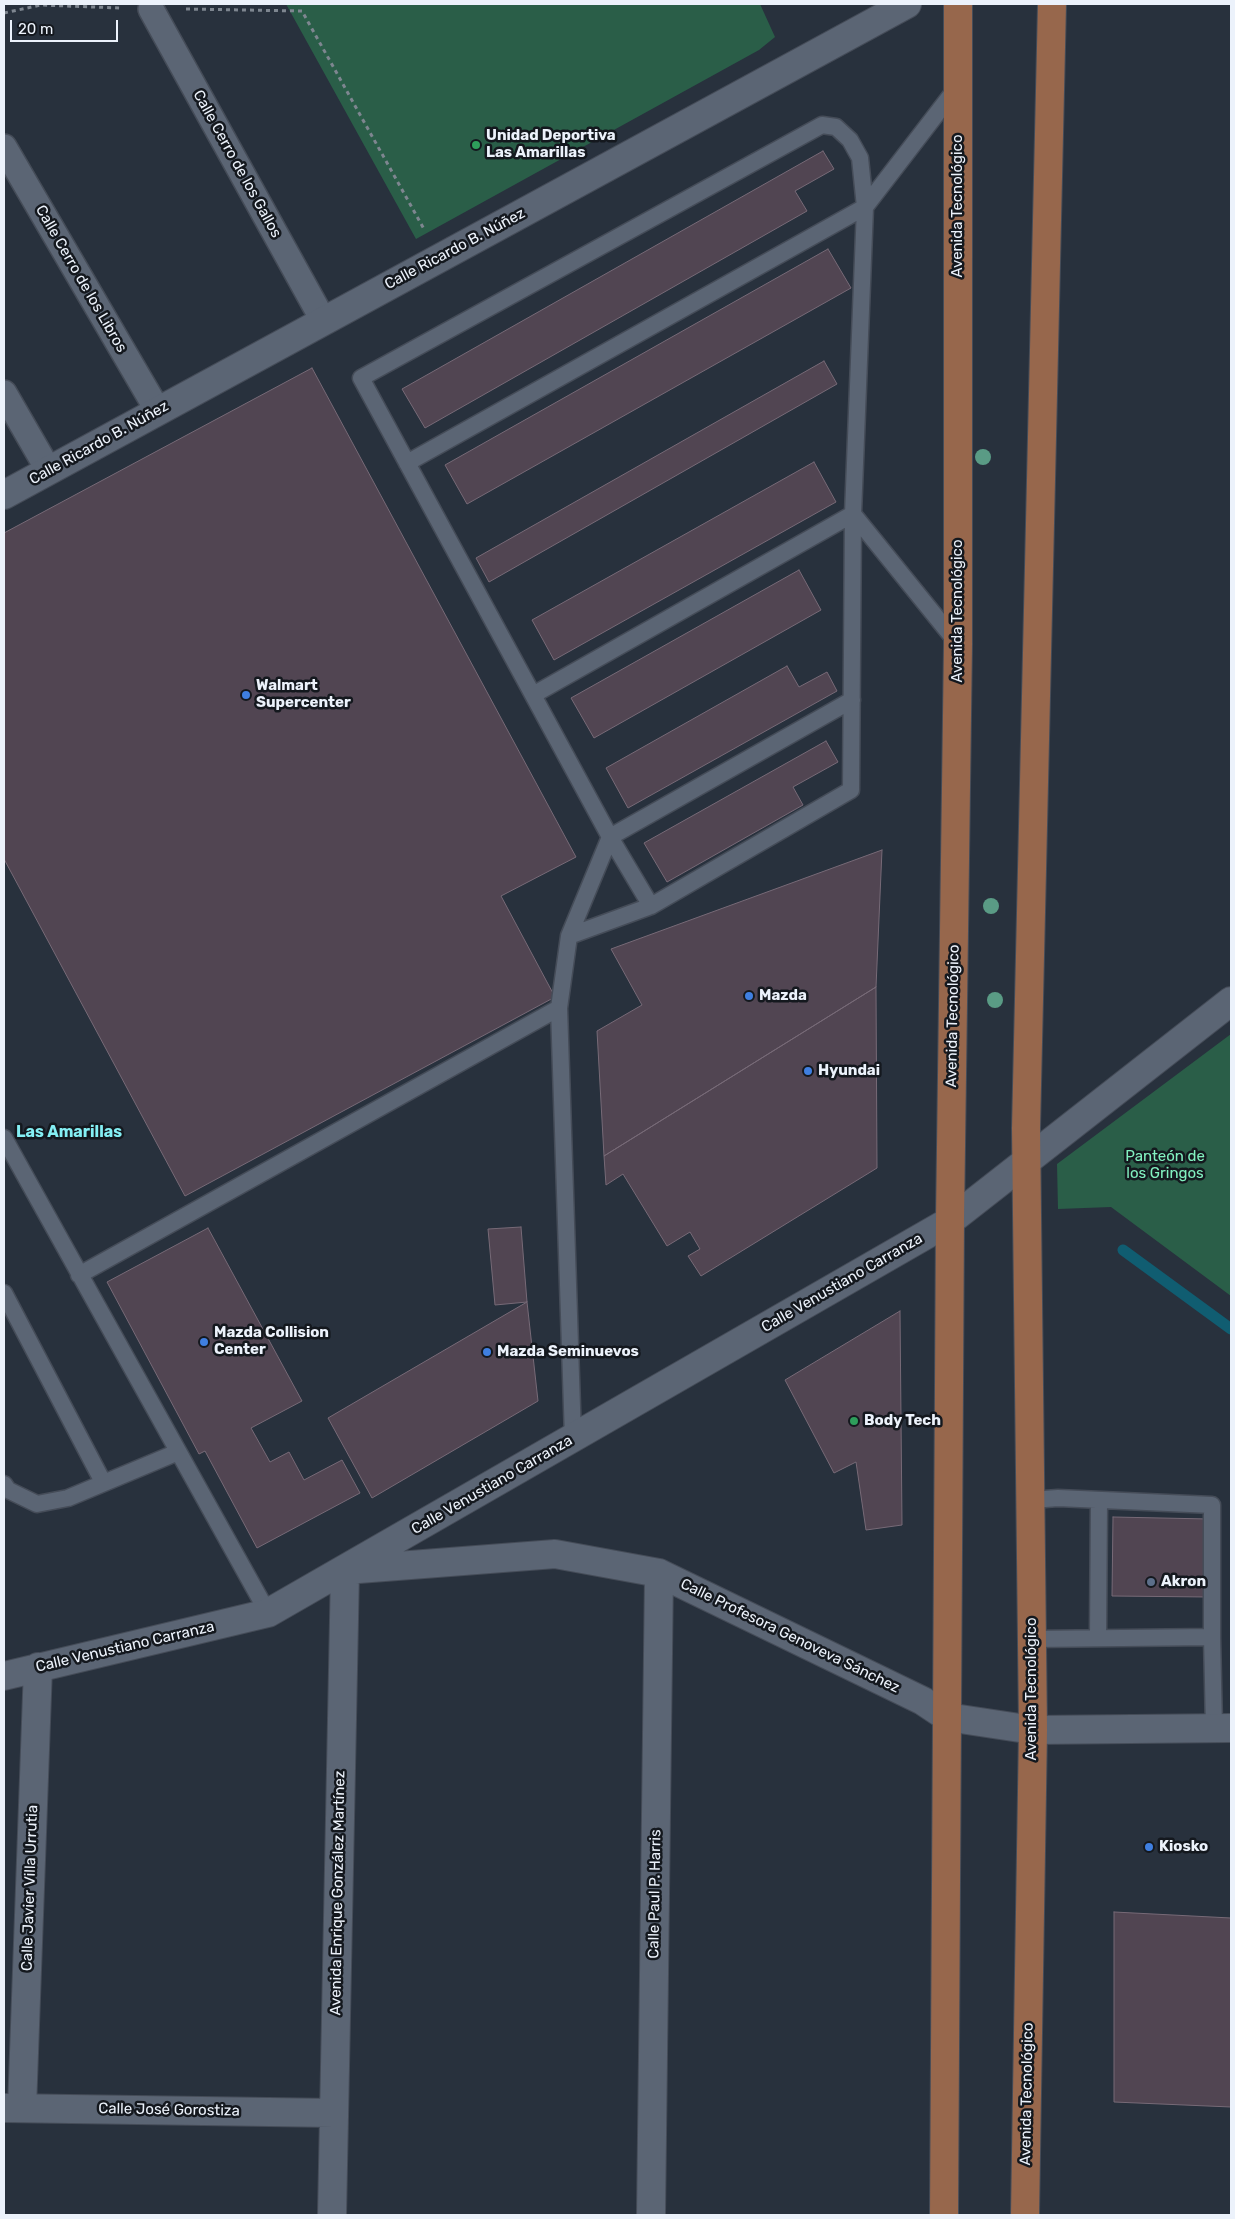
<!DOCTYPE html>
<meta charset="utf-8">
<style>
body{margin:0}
#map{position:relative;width:1235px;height:2219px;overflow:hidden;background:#28313d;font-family:Rubik,sans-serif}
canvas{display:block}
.frame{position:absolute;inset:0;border:5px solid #ecf2fb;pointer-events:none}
.scale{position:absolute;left:10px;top:20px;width:108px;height:22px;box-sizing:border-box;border:2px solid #ecf2fb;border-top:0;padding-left:6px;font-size:15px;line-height:18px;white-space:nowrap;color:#ecf2fb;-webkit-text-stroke:4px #14181e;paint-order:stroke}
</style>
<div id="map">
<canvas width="1235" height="2219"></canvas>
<div class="frame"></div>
<div class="scale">20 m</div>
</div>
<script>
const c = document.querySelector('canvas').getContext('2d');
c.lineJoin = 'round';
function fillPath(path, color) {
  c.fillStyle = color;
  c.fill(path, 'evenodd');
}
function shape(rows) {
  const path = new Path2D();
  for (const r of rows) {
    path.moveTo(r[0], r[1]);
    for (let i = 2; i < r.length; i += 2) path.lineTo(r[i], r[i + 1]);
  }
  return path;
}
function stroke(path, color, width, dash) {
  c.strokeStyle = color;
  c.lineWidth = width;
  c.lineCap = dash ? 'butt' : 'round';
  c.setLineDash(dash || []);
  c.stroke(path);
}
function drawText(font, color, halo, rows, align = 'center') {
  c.font = font + ' Rubik,sans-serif';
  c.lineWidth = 5;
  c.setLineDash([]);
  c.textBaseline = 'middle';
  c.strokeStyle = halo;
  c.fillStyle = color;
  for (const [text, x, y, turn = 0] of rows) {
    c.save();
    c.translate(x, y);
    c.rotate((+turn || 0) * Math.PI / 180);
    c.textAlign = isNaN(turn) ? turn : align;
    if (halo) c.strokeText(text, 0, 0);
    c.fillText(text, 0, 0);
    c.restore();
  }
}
fillPath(shape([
 [286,4,760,4,775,37,759,50,416,239],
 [1231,1034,1231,1296,1111,1207,1058,1209,1057,1164]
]), '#2a5e48');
stroke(shape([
 [1123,1250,1231,1329]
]), '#105d71', 11);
const building = shape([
 [823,151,834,169,795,191,807,211,425,428,402,389,823,151],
 [828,249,851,288,467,504,445,465,828,249],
 [824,361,837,384,489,582,476,558,824,361],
 [312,368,576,857,501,896,555,997,185,1196,4,859,4,533,312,368],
 [814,462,836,502,554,660,532,620,814,462],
 [799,570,821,610,594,738,571,698,799,570],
 [787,666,799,687,827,672,837,691,628,808,606,768,787,666],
 [826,741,838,762,793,787,803,805,667,882,644,843,826,741],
 [882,850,876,987,604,1156,597,1031,642,1005,611,949,882,850],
 [876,987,877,1168,701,1276,688,1256,700,1249,690,1232,667,1246,623,1174,606,1185,604,1156,876,987],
 [521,1227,527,1302,495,1305,488,1229,521,1227],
 [208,1228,302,1401,251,1428,270,1462,289,1452,304,1480,342,1460,360,1493,257,1548,205,1451,199,1454,107,1282,208,1228],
 [527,1302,538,1401,372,1498,328,1418,527,1302],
 [900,1311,902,1525,866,1530,856,1462,834,1473,785,1380,900,1311],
 [1113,1517,1209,1519,1208,1597,1112,1596,1113,1517],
 [1114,1912,1231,1918,1231,2107,1114,2102,1114,1912]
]);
fillPath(building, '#514552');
stroke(building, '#776a77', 1);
const service = shape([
 [407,463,865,207,860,158,850,140,836,127,822,125,361,378,610,837,651,906],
 [533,695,853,514,958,644],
 [569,936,651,906,851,790,853,514,865,207,958,86],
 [4,1138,268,1613],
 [79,1275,559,1008],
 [4,1293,103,1482],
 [573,1438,559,1008,569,936,610,837,852,700],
 [4,1484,8,1490,37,1504,68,1498,178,1452],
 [1032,1500,1058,1498,1212,1505,1212,1637,1032,1639],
 [1098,1637,1099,1501],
 [1212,1637,1214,1728]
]);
const pedestrian = shape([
 [151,9,323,320],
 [4,147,158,411],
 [4,393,49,471]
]);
const minor = shape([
 [4,495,907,4],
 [4,1676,268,1613,950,1221],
 [5,2108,334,2113],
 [22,2108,38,1667],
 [332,2215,345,1570,555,1554,659,1573,923,1701,947,1717,1033,1730,1231,1728],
 [651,2215,659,1573]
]);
const tertiary = shape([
 [950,1221,1231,1001]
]);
const primary = shape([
 [944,2215,950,1218,958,644,958,4],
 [1025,2215,1033,1730,1026,1128,1052,4]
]);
stroke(service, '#454c58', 19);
stroke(pedestrian, '#454c58', 28);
stroke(minor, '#454c58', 30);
stroke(tertiary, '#454c58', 30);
stroke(primary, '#454c58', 30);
stroke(shape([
 [186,9,302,11,424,229],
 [4,13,41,5,120,8]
]), '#7e8690', 3, [4, 4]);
stroke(service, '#5b6574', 16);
stroke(pedestrian, '#5b6574', 25);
stroke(minor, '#5b6574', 28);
stroke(tertiary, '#5b6574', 28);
stroke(primary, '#97674c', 28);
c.fillStyle = '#5a9b85';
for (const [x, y] of [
 [983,457],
 [991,906],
 [995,1000]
]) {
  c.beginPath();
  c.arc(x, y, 8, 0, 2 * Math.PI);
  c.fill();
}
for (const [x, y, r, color] of [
 [476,145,5,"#2e9e5b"],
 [246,695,5,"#3f7fe0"],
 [749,996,5,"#3f7fe0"],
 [808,1071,5,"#3f7fe0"],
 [204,1342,5,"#3f7fe0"],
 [487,1352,5,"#3f7fe0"],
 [854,1421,5,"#2e9e5b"],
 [1151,1582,5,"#5c6f8a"],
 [1149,1847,5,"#3f7fe0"]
]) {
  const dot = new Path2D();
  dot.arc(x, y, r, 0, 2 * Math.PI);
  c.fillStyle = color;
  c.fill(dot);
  stroke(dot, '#14181e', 2);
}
drawText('bold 15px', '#ecf2fb', '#14181e', [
 ["Unidad Deportiva",486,136],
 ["Las Amarillas",486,153],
 ["Walmart",256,686],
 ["Supercenter",256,703],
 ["Mazda",759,996],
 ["Hyundai",818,1071],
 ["Mazda Collision",214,1333],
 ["Center",214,1350],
 ["Mazda Seminuevos",497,1352],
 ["Body Tech",864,1421],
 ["Akron",1161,1582],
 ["Kiosko",1159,1847]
], 'left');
drawText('15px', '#ecf2fb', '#14181e', [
 ["Calle Cerro de los Gallos",237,164,61],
 ["Avenida Tecnológico",958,206,-90],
 ["Calle Ricardo B. Núñez",455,249,-28],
 ["Calle Cerro de los Libros",81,279,60],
 ["Calle Ricardo B. Núñez",99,443,-29],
 ["Avenida Tecnológico",958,611,-90],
 ["Avenida Tecnológico",953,1016,-89],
 ["Calle Venustiano Carranza",842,1283,-30],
 ["Calle Venustiano Carranza",492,1485,-30],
 ["Calle Profesora Genoveva Sánchez",790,1636,26],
 ["Calle Venustiano Carranza",125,1647,-13],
 ["Avenida Tecnológico",1032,1689,-90],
 ["Calle Javier Villa Urrutia",30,1888,-88],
 ["Avenida Enrique González Martínez",338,1893,-89],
 ["Calle Paul P. Harris",655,1894,-89],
 ["Avenida Tecnológico",1027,2094,-89],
 ["Calle José Gorostiza",169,2110,1]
]);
drawText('15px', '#82f1c0', '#14181e', [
 ["Panteón de",1165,1157],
 ["los Gringos",1165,1174]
]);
drawText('bold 16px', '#84eff4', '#14181e', [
 ["Las Amarillas",69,1132]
]);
</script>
